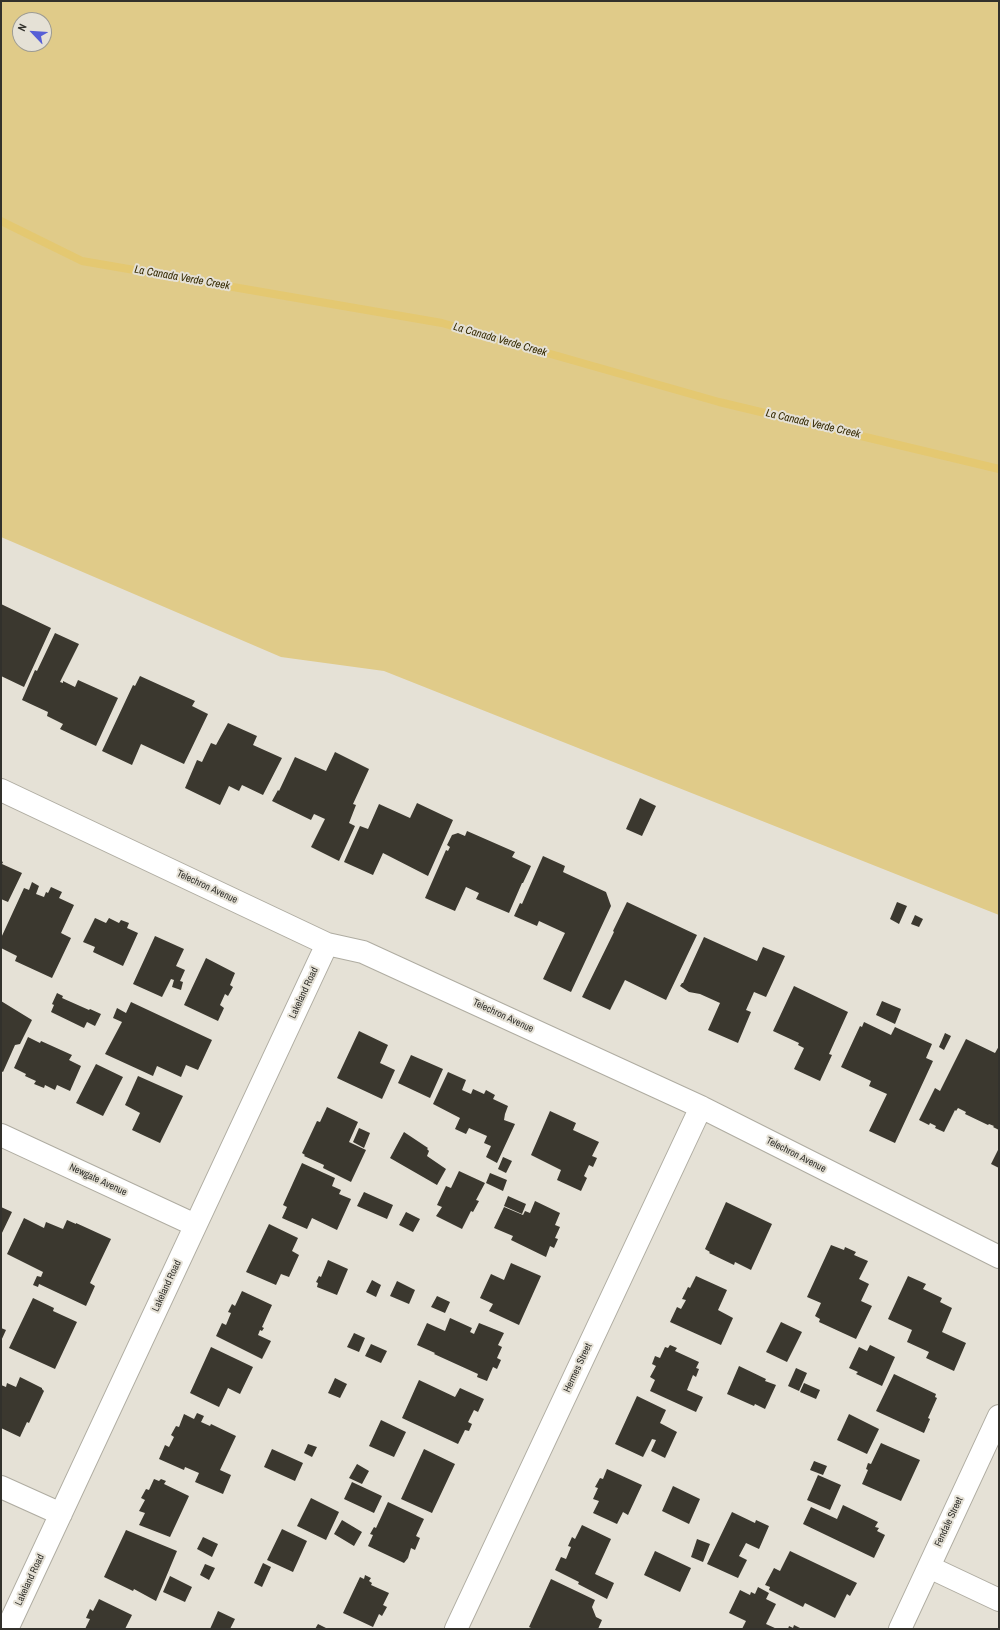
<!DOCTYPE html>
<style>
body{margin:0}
#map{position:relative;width:1000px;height:1630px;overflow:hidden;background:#e5e1d6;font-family:"Archivo Narrow",sans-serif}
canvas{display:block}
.frame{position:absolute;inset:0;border:2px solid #32312c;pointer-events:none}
.north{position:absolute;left:12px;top:12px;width:40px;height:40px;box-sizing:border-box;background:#e5e1d6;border:1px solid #9d9b92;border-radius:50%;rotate:295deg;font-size:11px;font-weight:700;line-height:16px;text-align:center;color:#32312c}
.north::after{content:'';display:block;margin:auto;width:14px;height:18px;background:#565fd6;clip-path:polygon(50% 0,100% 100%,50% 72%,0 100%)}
</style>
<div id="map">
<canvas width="1000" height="1630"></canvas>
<div class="frame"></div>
<div class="north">N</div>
</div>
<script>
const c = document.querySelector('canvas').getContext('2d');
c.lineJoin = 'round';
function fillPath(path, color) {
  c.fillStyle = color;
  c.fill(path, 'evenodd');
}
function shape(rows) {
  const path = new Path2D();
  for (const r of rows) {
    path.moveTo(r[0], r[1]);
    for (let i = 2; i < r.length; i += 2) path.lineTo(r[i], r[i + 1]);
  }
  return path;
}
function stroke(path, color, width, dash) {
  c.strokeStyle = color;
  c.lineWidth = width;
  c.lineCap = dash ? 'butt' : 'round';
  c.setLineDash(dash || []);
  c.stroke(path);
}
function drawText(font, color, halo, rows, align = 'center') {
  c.font = font + ' "Archivo Narrow",sans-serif';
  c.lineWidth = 4;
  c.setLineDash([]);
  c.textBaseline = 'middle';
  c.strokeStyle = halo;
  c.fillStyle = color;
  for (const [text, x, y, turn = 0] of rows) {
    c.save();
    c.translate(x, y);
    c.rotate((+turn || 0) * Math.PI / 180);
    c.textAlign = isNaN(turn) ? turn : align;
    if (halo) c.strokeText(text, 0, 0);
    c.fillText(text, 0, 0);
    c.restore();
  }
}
fillPath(shape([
 [1,1,999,1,999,915,384,671,281,657,1,537],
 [20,20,44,20,44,44,20,44]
]), '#e0cb89');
stroke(shape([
 [1,221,82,261,442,323,719,402,999,469]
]), '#e4c871', 8);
fillPath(shape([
 [1,604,51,628,24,687,1,676],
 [55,633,79,644,60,682,63,683,63,681,75,687,78,680,118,698,96,746,60,729,63,724,47,716,48,712,22,700,35,670,37,671],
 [140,676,195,701,192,706,208,714,184,764,141,744,132,765,102,751,133,685,135,686],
 [228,723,257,736,253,745,282,758,263,795,242,785,239,791,229,786,220,805,185,788,197,760,202,762,211,743,216,745],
 [335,752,369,769,353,804,356,805,349,823,355,826,339,861,311,847,325,819,314,814,311,820,272,801,278,790,279,791,295,757,326,771],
 [640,798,656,806,642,836,626,829],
 [417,803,453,820,428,876,383,853,373,875,344,862,360,826,368,829,379,804,410,818],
 [467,831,515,852,512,857,531,866,523,883,522,883,509,913,476,899,479,893,466,887,455,911,425,898,446,850,448,851,450,847,447,845,452,835,458,833,465,836],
 [543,856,565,866,563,872,606,892,611,906,571,992,543,979,565,933,539,921,537,926,514,916,520,903,522,904],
 [1,861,3,862,2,864,22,873,8,902,1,899],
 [32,882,39,886,36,894,44,897,46,892,48,893,51,887,62,892,59,898,74,905,61,933,71,938,52,978,15,961,17,956,1,948,1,938,24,888,29,890],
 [627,902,697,935,666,1000,625,980,610,1010,582,997,614,932,613,931],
 [897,902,907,906,899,924,890,919],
 [915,915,923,919,919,927,911,924],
 [95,918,106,923,109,918,119,923,121,920,129,923,127,928,138,933,123,966,93,952,95,947,83,942],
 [155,936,184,949,176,966,185,970,180,981,183,982,181,990,172,987,174,980,171,979,162,997,133,984],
 [704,937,757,961,763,947,785,956,766,997,754,992,746,1010,751,1012,738,1043,708,1030,720,1003,700,994,689,992,680,986,682,983,683,983],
 [206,958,235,973,230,985,233,987,228,996,225,994,220,1005,224,1008,218,1021,184,1005],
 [794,986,848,1012,829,1054,832,1055,820,1081,794,1069,804,1048,798,1045,799,1043,773,1031],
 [57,993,63,996,62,998,89,1010,90,1009,101,1014,95,1026,87,1022,84,1028,51,1012,54,1005,52,1004],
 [1,1001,32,1020,20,1044,15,1045,3,1072,1,1071],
 [882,1001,901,1009,895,1024,876,1015],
 [131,1002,212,1040,198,1070,186,1065,181,1077,157,1066,153,1076,105,1054,122,1022,113,1018,117,1008,126,1013],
 [864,1022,891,1035,895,1027,932,1044,926,1058,933,1061,895,1143,869,1131,887,1094,869,1086,871,1081,841,1067,860,1026,862,1027],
 [359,1031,388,1045,380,1063,395,1070,382,1099,337,1078],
 [945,1033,951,1036,944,1050,939,1047],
 [28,1037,40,1043,41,1041,72,1055,69,1060,81,1066,70,1091,57,1085,55,1090,45,1085,44,1088,34,1084,36,1081,25,1076,26,1074,14,1068],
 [966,1039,995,1053,999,1046,999,1130,993,1127,994,1126,989,1124,988,1125,965,1114,966,1112,958,1108,956,1111,955,1110,944,1132,935,1128,936,1126,930,1123,929,1125,919,1120,935,1088,940,1091],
 [411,1055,443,1069,430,1098,398,1083],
 [96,1064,123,1077,103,1116,76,1103],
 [448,1072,466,1080,462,1090,471,1094,473,1089,484,1094,486,1090,495,1095,493,1099,508,1106,505,1114,504,1120,515,1124,497,1163,486,1157,491,1146,484,1143,487,1136,469,1128,466,1134,455,1129,460,1118,433,1104],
 [138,1076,183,1096,160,1143,132,1130,140,1113,125,1105],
 [327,1107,358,1122,349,1142,366,1150,351,1182,323,1168,324,1165,304,1156,305,1155,302,1153,317,1121,320,1122],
 [550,1111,576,1123,573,1130,599,1142,592,1156,597,1158,593,1167,589,1165,584,1176,587,1178,581,1191,557,1180,561,1170,531,1155],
 [359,1128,370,1133,364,1148,353,1142],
 [404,1132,428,1148,427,1149,429,1151,427,1156,446,1169,437,1185,390,1158],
 [999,1148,999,1168,991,1164],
 [503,1157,512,1161,506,1173,498,1169],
 [302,1163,335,1178,332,1186,341,1190,339,1194,351,1199,337,1230,312,1218,307,1229,282,1218,287,1207,283,1205],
 [459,1171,485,1183,476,1200,479,1201,473,1212,471,1211,462,1229,436,1216,442,1207,437,1205,446,1186,451,1188],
 [490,1173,507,1180,503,1191,486,1183],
 [364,1192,393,1205,387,1219,357,1206],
 [508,1196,526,1204,522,1214,504,1206],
 [535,1201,560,1213,555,1225,560,1227,555,1238,558,1239,554,1248,550,1246,546,1257,511,1240,513,1236,494,1228,504,1207,523,1215,525,1211,530,1213],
 [726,1202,772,1224,751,1270,735,1262,734,1265,709,1253,710,1252,705,1249],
 [1,1207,12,1212,1,1235],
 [406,1212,420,1219,413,1232,399,1225],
 [24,1218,44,1228,46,1222,63,1229,67,1220,76,1224,76,1223,111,1239,90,1283,95,1286,86,1306,39,1284,38,1287,33,1285,37,1276,41,1277,43,1272,7,1254],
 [269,1224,298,1238,292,1251,299,1255,289,1277,281,1274,276,1285,246,1272],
 [831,1245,844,1250,845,1247,856,1252,854,1255,868,1261,859,1279,869,1284,861,1301,872,1306,856,1339,819,1322,820,1319,815,1316,821,1303,807,1297],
 [328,1260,348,1269,337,1295,317,1287,318,1283,316,1282,319,1276,321,1277],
 [511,1263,541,1276,519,1325,489,1311,493,1304,480,1298,491,1274,504,1280],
 [696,1276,727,1290,718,1310,733,1318,721,1345,670,1322,677,1307,681,1309,686,1300,682,1299,688,1287,690,1288],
 [908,1276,926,1284,923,1289,942,1298,940,1302,952,1308,942,1332,966,1343,954,1371,926,1358,929,1352,907,1342,912,1330,888,1319],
 [372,1280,381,1285,376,1297,366,1292],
 [397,1281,415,1290,409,1304,390,1296],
 [242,1291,272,1305,262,1327,264,1328,262,1331,260,1330,258,1335,271,1341,262,1359,216,1336,222,1323,226,1325,231,1313,228,1312,232,1304,235,1306],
 [437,1296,450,1302,445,1313,431,1307],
 [33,1298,54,1308,53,1311,77,1322,55,1369,9,1348],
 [450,1318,472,1328,470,1332,474,1334,479,1323,504,1333,498,1345,502,1347,497,1358,501,1360,497,1369,493,1367,487,1381,477,1377,478,1374,434,1354,435,1353,417,1345,427,1323,445,1331],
 [781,1322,802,1332,787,1362,766,1352],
 [1,1328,6,1330,1,1341],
 [354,1333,365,1338,359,1352,347,1347],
 [371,1344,387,1351,381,1363,365,1356],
 [670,1345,677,1348,675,1351,699,1362,696,1368,699,1369,696,1377,693,1375,687,1390,703,1397,696,1412,650,1391,655,1380,650,1377,656,1366,652,1364,655,1356,660,1358,665,1347,668,1348],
 [870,1345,895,1357,882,1386,856,1374,858,1372,849,1368,859,1347,867,1351],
 [211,1347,253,1367,240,1394,228,1388,219,1407,190,1393],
 [739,1366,766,1379,765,1381,776,1385,765,1409,755,1404,754,1406,727,1394],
 [796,1368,807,1373,799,1391,788,1386],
 [894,1374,936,1394,935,1397,937,1398,928,1418,930,1419,924,1433,876,1411],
 [20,1377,42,1388,42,1389,44,1391,29,1423,27,1422,20,1437,1,1428,1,1385,6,1387,7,1383,16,1387],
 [335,1378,347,1384,340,1398,328,1393],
 [419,1380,455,1397,460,1388,484,1399,478,1412,474,1410,468,1422,472,1424,469,1431,465,1430,458,1444,402,1418],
 [804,1383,820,1390,816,1399,800,1392],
 [637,1396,666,1410,660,1423,677,1432,665,1458,651,1451,656,1440,652,1439,643,1457,615,1444],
 [197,1413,204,1416,201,1422,210,1426,211,1424,236,1436,220,1470,231,1475,223,1494,195,1482,199,1473,185,1467,184,1470,159,1459,165,1445,169,1447,174,1437,171,1435,176,1426,179,1427,184,1414,194,1419],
 [849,1414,879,1429,867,1454,837,1440],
 [381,1420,406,1432,394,1457,369,1446],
 [881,1443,920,1460,901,1501,862,1484,868,1470,866,1469,868,1463,871,1464],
 [308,1444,317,1447,312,1457,304,1453],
 [272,1449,303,1463,295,1481,264,1467],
 [424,1449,455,1464,432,1513,401,1499],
 [814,1461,827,1466,823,1475,810,1470],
 [357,1464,369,1471,362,1484,349,1478],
 [607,1469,642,1485,628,1515,623,1512,617,1524,593,1513,599,1501,593,1499,598,1488,595,1487,600,1478,603,1479],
 [818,1475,841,1485,830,1510,807,1500],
 [154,1479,159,1481,161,1479,166,1481,164,1484,189,1496,170,1537,139,1525,145,1513,139,1511,145,1500,141,1498,146,1489,149,1490],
 [352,1482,382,1496,374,1513,344,1499],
 [673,1486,700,1499,689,1524,662,1511],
 [311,1498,339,1512,326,1540,297,1526],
 [388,1502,424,1519,416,1536,420,1538,415,1550,411,1548,408,1558,404,1563,368,1546,373,1535,370,1534,374,1527,376,1528],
 [843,1505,878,1522,875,1527,879,1528,877,1531,885,1535,874,1558,803,1524,811,1507,837,1519],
 [732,1512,755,1523,756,1520,769,1526,759,1549,746,1543,739,1556,747,1560,738,1578,707,1564],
 [342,1520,362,1532,354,1546,334,1534],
 [582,1525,611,1539,595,1574,614,1583,607,1599,578,1584,579,1582,555,1570,561,1557,566,1559,571,1547,568,1546,572,1537,575,1539],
 [282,1529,307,1541,293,1572,267,1560],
 [126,1530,177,1551,156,1601,134,1589,133,1591,104,1577],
 [203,1537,218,1544,212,1557,197,1549],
 [697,1539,710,1544,703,1562,691,1557],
 [655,1551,691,1568,680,1592,644,1575],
 [790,1551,857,1583,850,1596,847,1594,835,1618,805,1603,803,1607,769,1590,770,1587,765,1585,774,1568,780,1571],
 [263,1563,271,1567,262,1587,254,1583],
 [205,1564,215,1568,209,1580,200,1575],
 [365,1575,371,1578,369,1581,372,1583,371,1585,389,1593,383,1605,387,1607,382,1616,379,1614,373,1627,343,1613,360,1577,364,1579],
 [170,1576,192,1587,185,1602,163,1592],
 [551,1579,595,1600,592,1607,596,1617,602,1620,598,1629,533,1629,529,1627],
 [758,1587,769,1593,766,1599,776,1604,766,1624,777,1629,742,1629,746,1621,729,1613,740,1590,750,1595,751,1592,755,1594],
 [99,1599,132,1615,125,1629,85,1629,90,1619,86,1618,90,1609,93,1611],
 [218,1611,235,1619,230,1629,210,1629],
 [318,1624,328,1629,315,1629],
 [794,1625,802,1629,788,1629,789,1626,793,1628]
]), '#3b382f');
const minor = shape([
 [1,790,327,944,363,952,701,1107,999,1257],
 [1,1135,195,1225],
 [1,1487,61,1514],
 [929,1567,999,1600],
 [7,1629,327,944],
 [456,1629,701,1107],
 [900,1629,999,1416]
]);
stroke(minor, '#afaca1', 24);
stroke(minor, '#fff', 22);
drawText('10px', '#32312c', '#e5e1d6', [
 ["Telechron Avenue",207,887,25],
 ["Lakeland Road",304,993,-65],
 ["Telechron Avenue",503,1016,25],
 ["Telechron Avenue",796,1155,27],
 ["Newgate Avenue",98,1180,25],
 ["Lakeland Road",167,1286,-65],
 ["Hermes Street",578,1368,-65],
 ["Fendale Street",949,1522,-65],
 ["Lakeland Road",30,1580,-65]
]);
drawText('italic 11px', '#342901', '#e5e1d6', [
 ["La Canada Verde Creek",182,278,10],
 ["La Canada Verde Creek",500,340,16],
 ["La Canada Verde Creek",813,424,13]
]);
</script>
